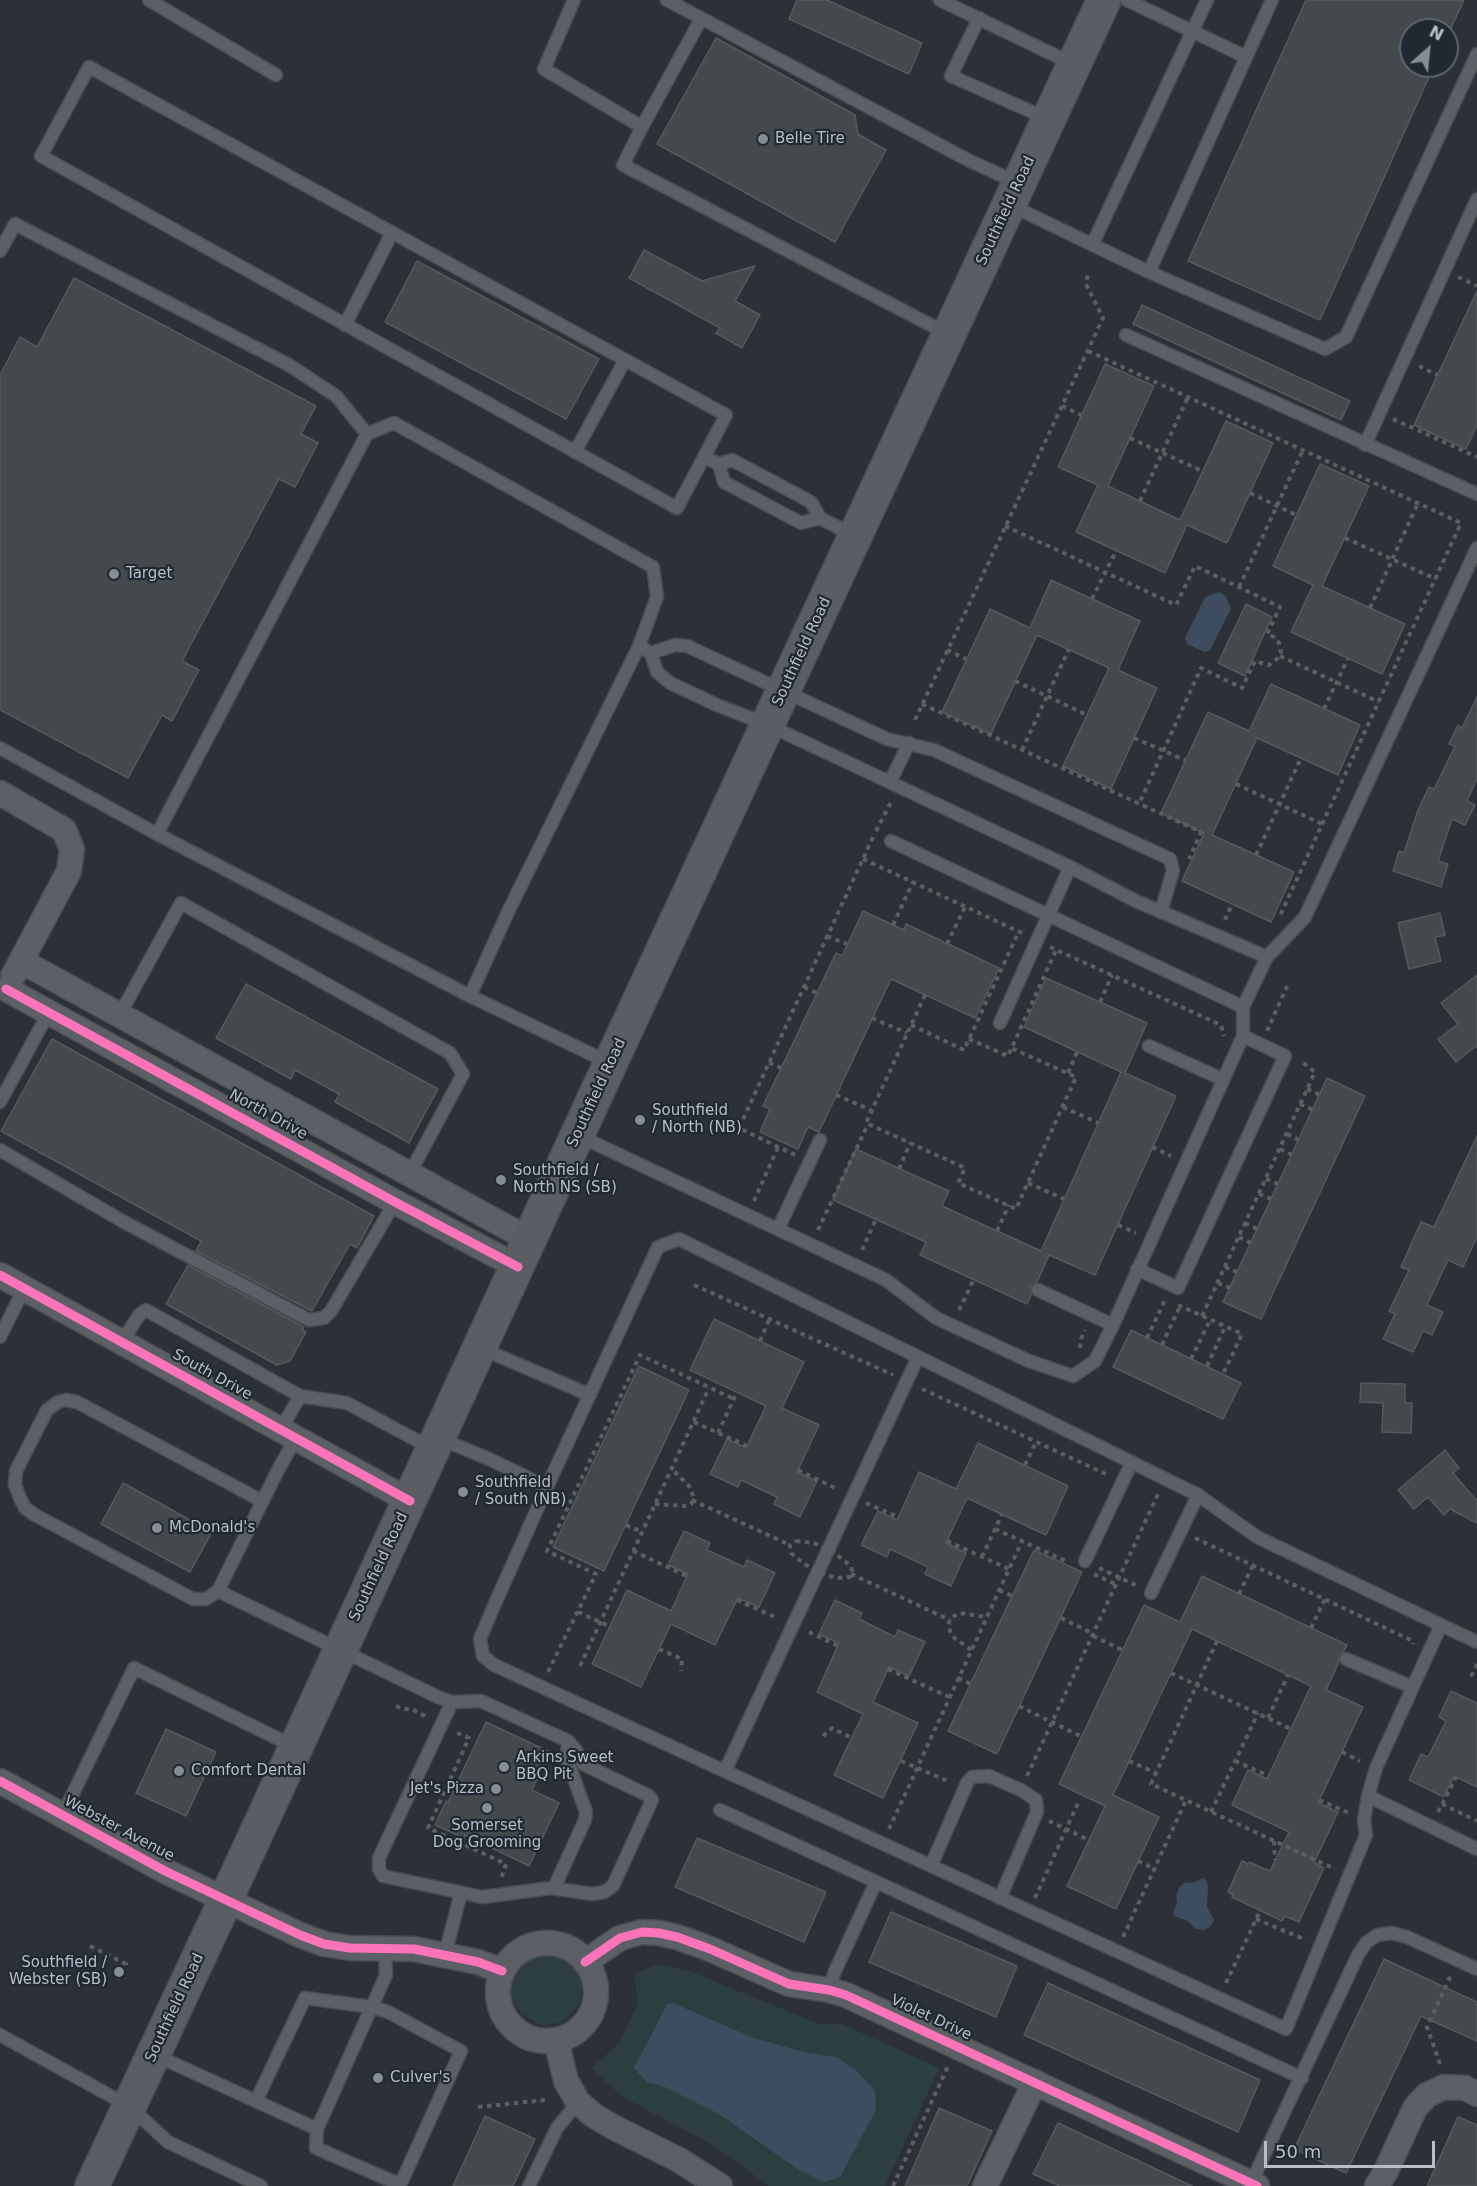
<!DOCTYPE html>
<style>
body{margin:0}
#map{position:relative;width:1477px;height:2186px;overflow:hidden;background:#2c3137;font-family:"DejaVu Sans",sans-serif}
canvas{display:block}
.north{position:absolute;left:1399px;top:18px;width:60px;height:60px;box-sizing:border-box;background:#202832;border:2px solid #5c646e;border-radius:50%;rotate:27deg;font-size:16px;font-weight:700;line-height:24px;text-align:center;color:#b7bec8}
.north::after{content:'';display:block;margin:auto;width:21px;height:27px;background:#868d95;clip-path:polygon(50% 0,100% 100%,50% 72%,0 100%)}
.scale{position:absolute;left:1264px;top:2141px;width:171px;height:27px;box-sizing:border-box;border:3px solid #b7bec8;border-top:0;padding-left:8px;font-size:18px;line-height:21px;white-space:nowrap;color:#b7bec8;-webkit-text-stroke:4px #202832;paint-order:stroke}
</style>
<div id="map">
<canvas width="1477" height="2186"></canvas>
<div class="north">N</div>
<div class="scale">50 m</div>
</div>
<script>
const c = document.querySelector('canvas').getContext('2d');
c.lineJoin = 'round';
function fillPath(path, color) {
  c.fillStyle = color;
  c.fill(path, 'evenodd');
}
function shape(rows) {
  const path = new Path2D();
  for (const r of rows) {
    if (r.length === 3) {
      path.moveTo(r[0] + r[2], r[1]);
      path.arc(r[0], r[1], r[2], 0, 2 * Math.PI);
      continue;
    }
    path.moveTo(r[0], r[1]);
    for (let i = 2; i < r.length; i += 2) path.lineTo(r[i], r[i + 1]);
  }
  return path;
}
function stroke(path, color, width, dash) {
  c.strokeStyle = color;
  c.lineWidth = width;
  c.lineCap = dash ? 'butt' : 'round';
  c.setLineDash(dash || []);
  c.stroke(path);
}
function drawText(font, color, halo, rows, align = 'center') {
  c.font = font + ' "DejaVu Sans",sans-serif';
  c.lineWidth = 4.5;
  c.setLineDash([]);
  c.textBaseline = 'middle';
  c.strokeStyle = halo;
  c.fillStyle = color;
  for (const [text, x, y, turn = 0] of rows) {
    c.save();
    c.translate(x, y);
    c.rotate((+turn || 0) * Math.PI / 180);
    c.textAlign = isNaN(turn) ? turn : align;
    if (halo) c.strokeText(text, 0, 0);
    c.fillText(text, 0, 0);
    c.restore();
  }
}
fillPath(shape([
 [548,1952,565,1957,576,1966,582,1983,580,2004,562,2022,543,2026,521,2014,511,1998,512,1977,521,1962],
 [658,1964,692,1972,819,2024,842,2024,939,2068,885,2186,769,2186,713,2145,621,2096,592,2068,621,2041,637,2005,635,1974]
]), '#2c3e3f');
fillPath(shape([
 [1219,592,1226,596,1231,609,1210,650,1205,652,1187,644,1185,638,1205,597],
 [1203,1878,1207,1881,1208,1888,1207,1907,1214,1920,1211,1926,1205,1930,1196,1929,1186,1920,1178,1918,1173,1914,1177,1902,1176,1896,1179,1888,1184,1883,1195,1882],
 [673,2003,751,2037,803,2052,836,2057,856,2070,875,2091,876,2110,840,2177,824,2182,799,2170,719,2114,665,2087,647,2082,634,2068,667,2004]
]), '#3d4d5f');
const building = shape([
 [797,0,827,0,922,43,909,74,789,19,797,0],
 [1306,0,1464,0,1450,30,1411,30,1411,66,1434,66,1320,320,1188,261,1306,0],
 [716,38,855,115,858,134,886,150,835,242,657,144,716,38],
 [644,250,702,281,755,266,735,301,760,315,742,348,716,333,720,328,629,278,644,250],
 [417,261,599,359,566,419,385,322,417,261],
 [74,278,316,406,301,434,318,443,295,487,279,479,182,661,199,670,172,721,162,715,128,778,0,710,0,375,20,337,37,347,74,278],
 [1477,291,1477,425,1466,449,1414,425,1477,291],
 [1142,305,1350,401,1341,420,1133,324,1142,305],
 [1105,364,1154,386,1108,486,1180,520,1226,421,1273,443,1227,543,1187,525,1165,573,1076,532,1098,485,1058,467,1105,364],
 [1320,464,1369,486,1322,586,1405,624,1382,674,1291,632,1313,585,1273,566,1320,464],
 [1051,580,1140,621,1118,670,1157,688,1111,789,1063,766,1109,668,1037,635,991,734,942,712,990,609,1030,628,1051,580],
 [1246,604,1272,617,1245,676,1218,663,1246,604],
 [1271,684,1360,725,1338,775,1257,738,1212,835,1294,872,1271,922,1182,881,1204,833,1161,813,1208,712,1249,731,1271,684],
 [1477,697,1477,779,1467,801,1475,805,1465,825,1452,819,1438,861,1448,864,1441,887,1393,871,1399,851,1404,853,1418,810,1429,787,1434,789,1455,746,1449,744,1458,725,1462,728,1477,697],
 [863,911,904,930,906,924,999,968,975,1018,891,979,819,1132,808,1127,798,1149,760,1132,770,1109,763,1106,836,953,842,956,863,911],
 [1440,913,1445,935,1435,937,1441,961,1409,969,1398,923,1440,913],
 [1477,975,1477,1048,1476,1046,1456,1062,1438,1039,1458,1024,1441,1003,1477,975],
 [1046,978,1147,1023,1125,1073,1176,1096,1095,1275,1049,1255,1037,1282,1030,1287,1031,1295,1027,1304,920,1255,926,1242,833,1200,856,1149,949,1191,942,1206,1041,1251,1121,1072,1024,1027,1046,978],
 [246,984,438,1089,409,1143,335,1102,339,1094,295,1070,291,1079,216,1038,246,984],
 [52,1039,374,1216,357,1248,350,1244,312,1311,196,1251,201,1241,1,1131,52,1039],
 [1327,1078,1365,1096,1261,1319,1223,1302,1327,1078],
 [1477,1136,1477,1237,1463,1267,1448,1260,1427,1305,1443,1312,1432,1335,1423,1331,1413,1352,1383,1339,1395,1314,1389,1311,1409,1270,1401,1267,1421,1222,1434,1227,1477,1136],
 [188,1265,304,1327,302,1330,306,1332,290,1361,277,1365,166,1304,188,1265],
 [714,1319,804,1362,782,1408,819,1425,797,1472,817,1481,800,1517,774,1504,777,1497,741,1480,738,1487,710,1474,727,1439,746,1448,766,1406,690,1370,714,1319],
 [1131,1330,1241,1383,1223,1419,1113,1367,1131,1330],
 [639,1366,689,1390,604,1571,553,1547,639,1366],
 [1361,1383,1405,1384,1405,1403,1412,1403,1411,1433,1382,1432,1383,1403,1360,1402,1361,1383],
 [978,1443,1068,1486,1046,1535,967,1498,946,1543,966,1553,951,1586,925,1574,928,1567,890,1549,887,1557,861,1545,878,1511,897,1520,919,1472,956,1489,978,1443],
 [1445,1450,1459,1468,1453,1473,1477,1501,1477,1523,1450,1509,1444,1515,1428,1497,1414,1509,1398,1490,1445,1450],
 [123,1483,212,1532,190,1572,101,1524,123,1483],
 [684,1531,710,1543,707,1550,744,1567,747,1560,775,1573,759,1607,738,1598,715,1645,671,1624,641,1687,592,1664,627,1590,671,1611,688,1574,668,1565,684,1531],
 [1034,1550,1082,1572,997,1754,948,1731,1034,1550],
 [1202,1576,1347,1645,1344,1651,1339,1655,1339,1662,1326,1690,1363,1707,1318,1803,1338,1812,1314,1863,1324,1868,1299,1922,1285,1916,1282,1921,1232,1897,1233,1895,1228,1892,1242,1861,1248,1864,1249,1862,1270,1871,1289,1832,1232,1805,1248,1770,1267,1779,1311,1686,1192,1629,1113,1795,1159,1817,1116,1909,1067,1886,1105,1806,1059,1784,1144,1605,1180,1622,1202,1576],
 [835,1600,862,1613,859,1619,895,1637,898,1630,925,1642,909,1676,889,1667,873,1702,918,1723,883,1798,834,1775,863,1714,817,1692,839,1643,819,1634,835,1600],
 [1451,1691,1477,1703,1477,1787,1454,1776,1444,1797,1409,1780,1421,1754,1428,1757,1446,1721,1439,1717,1451,1691],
 [486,1722,550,1752,532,1790,559,1803,529,1866,465,1835,464,1838,435,1825,446,1801,448,1802,486,1722],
 [166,1729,216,1752,186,1816,136,1793,166,1729],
 [697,1838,826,1892,804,1942,675,1887,697,1838],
 [891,1912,1017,1966,996,2017,869,1962,891,1912],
 [1384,1959,1477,2002,1477,2041,1421,2016,1346,2173,1294,2149,1384,1959],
 [1048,1983,1260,2080,1238,2132,1024,2035,1048,1983],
 [939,2108,992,2131,967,2186,905,2186,939,2108],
 [485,2116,535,2139,513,2186,453,2186,485,2116],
 [1458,2117,1477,2125,1477,2186,1427,2186,1458,2117],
 [1058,2123,1192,2186,1060,2186,1033,2174,1058,2123]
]);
fillPath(building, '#44494e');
stroke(building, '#54595f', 1.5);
const lane = shape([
 [149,0,276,75],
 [574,0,544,69,642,127,623,165,948,334],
 [667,0,966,159,1018,183],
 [940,0,1073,64],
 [1127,0,1246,57],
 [979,18,951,76,1048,119],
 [642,127,701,19],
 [1010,205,1149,272,1272,0],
 [1093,243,1207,0],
 [0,251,15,224,289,365,336,396,367,434],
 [1149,272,1325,349,1346,337,1477,54],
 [345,325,392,233],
 [1126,335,1477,494],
 [1365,445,1477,199],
 [575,452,625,360],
 [704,457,677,508,41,156,89,67,726,415,704,457,719,464,732,460,811,502,820,518,855,536],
 [719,464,724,482,801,523,820,518],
 [651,653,657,672,670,683,717,705,768,725,1070,867,1136,901,1267,957],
 [0,748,157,834],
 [890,782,909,743],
 [891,841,1243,1007],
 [470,996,507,914,639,646],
 [119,1016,181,903,450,1053,463,1074,409,1175],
 [1000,1023,1070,867],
 [1149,1046,1222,1079],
 [610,1063,470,996,157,834,367,434,394,423,653,567,657,597,639,646,651,653,675,645,687,646,887,739,934,750,1170,859,1173,870,1161,912],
 [0,1102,49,1012],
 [579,1136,886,1280,936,1318,1029,1361,1073,1376,1095,1361,1113,1325,1243,1036,1243,1007,1267,957,1305,917,1477,548],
 [0,1150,124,1222,309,1320,324,1318,331,1311,395,1202],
 [778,1229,820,1140],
 [679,1239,1198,1495,1257,1537,1441,1625,1376,1768,1368,1796,1364,1820,1366,1835,1286,2029,494,1665,483,1656,480,1639,493,1608,547,1487,658,1247,679,1239],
 [1137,1269,1178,1288,1285,1056,1243,1036],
 [1038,1290,1113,1325],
 [0,1337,24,1289],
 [122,1342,139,1315,146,1310,300,1396,347,1403,433,1449],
 [480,1348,590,1395],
 [281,1429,300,1396],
 [439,1438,489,1459,547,1487],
 [262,1501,77,1402,66,1400,58,1402,47,1410,16,1471,15,1485,20,1498,25,1508,35,1515,193,1599,206,1599,218,1591,278,1470,296,1438],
 [1085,1561,1132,1462],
 [218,1591,438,1697,452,1702,481,1701,568,1741,576,1750,583,1764,649,1796,652,1800,613,1886,604,1892,593,1894,551,1888,482,1897,383,1876,379,1869,379,1858,452,1702],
 [1151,1593,1198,1495],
 [1441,1625,1477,1642],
 [1346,1659,1412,1687],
 [725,1771,918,1357],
 [1368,1796,1477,1849],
 [720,1810,1302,2078],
 [62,1816,134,1668,295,1747],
 [931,1866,967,1783,972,1777,989,1776,1021,1790,1036,1800,1037,1812,1000,1898],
 [554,1888,585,1820,586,1812,567,1759,568,1741],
 [445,1954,461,1893],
 [829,1990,835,1971,876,1882],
 [0,2035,129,2106,168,2142,261,2186],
 [155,2055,317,2129,386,1975,385,1947],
 [256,2101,305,1998,372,2007,388,2012,461,2051,402,2181,394,2182,316,2148,317,2129],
 [1251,2183,1358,1955,1366,1943,1377,1935,1392,1933,1407,1937,1477,1969],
 [529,2186,557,2128,578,2102]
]);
const street = shape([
 [0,793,64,830,72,849,69,871,13,976],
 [21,961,530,1240],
 [6,989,395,1202,518,1267],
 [0,1275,410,1501],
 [0,1781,165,1871,300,1935,324,1944,350,1948,414,1949,478,1962,502,1971],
 [547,1992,49],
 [585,1962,620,1938,642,1932,659,1933,677,1937,710,1949,789,1984,829,1990,846,1995,1257,2186],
 [556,2040,566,2081,578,2102,593,2115,613,2127,679,2160,720,2186],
 [985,2186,1035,2082],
 [1377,2186,1386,2171,1415,2108,1427,2095,1444,2087,1465,2088,1477,2094]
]);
const secondary = shape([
 [92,2186,226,1899,610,1064,1104,0]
]);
stroke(lane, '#484c51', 15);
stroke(street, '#484c51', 27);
stroke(secondary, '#4a4e54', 36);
stroke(shape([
 [1458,277,1477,286],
 [1088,351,1461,523,1279,918],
 [1419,366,1437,375],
 [1062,406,1081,415],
 [1393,419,1477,457],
 [1130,438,1202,471],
 [1250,493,1296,515],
 [1140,501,1188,397],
 [1005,526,1176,605,1195,566,1280,607,1267,634,1274,637,1279,643,1281,652,1278,658,1269,665,1255,661,1242,688,1201,668,1139,804],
 [1345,538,1436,579],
 [1239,587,1303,450],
 [1092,599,1116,551],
 [1370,608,1418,503],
 [947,650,966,659],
 [1280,656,1379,702],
 [1015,681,1087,715],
 [922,704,1201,832,1189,859],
 [1324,709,1348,658],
 [915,720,1103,318,1086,284,1088,275],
 [1134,738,1185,760],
 [1022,750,1069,649],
 [1236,784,1322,824],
 [876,831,892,800],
 [1256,855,1301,758],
 [863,859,1022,933],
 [1225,920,1232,904],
 [893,925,913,882],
 [827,936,847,944],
 [947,944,965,907],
 [1050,947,1221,1025,1224,1036],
 [804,987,817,993],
 [925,995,866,1123,965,1168,958,1183,1016,1209,1076,1077,1011,1048],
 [1100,1002,1112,975],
 [872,1018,907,1033],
 [911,1025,964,1050,1019,931],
 [1267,1031,1288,984],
 [969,1039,1008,1056,1056,950],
 [769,1063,781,1068],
 [1068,1073,1077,1052],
 [1307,1089,1320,1095],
 [836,1095,871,1110],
 [1300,1104,1313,1110],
 [1063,1107,1098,1123],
 [1287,1134,1299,1140],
 [1152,1147,1171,1156],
 [1280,1149,1292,1155],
 [795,1155,739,1128,873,837],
 [899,1169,910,1143],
 [1266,1179,1278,1184],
 [1028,1183,1064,1199],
 [1259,1194,1271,1199],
 [754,1201,778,1147],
 [1245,1223,1257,1229],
 [1118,1225,1136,1233],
 [818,1230,868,1124],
 [997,1231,1009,1205],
 [1239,1237,1251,1243],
 [862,1250,876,1219],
 [1225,1267,1237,1272],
 [1218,1283,1230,1288],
 [694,1285,893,1375],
 [1178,1305,1242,1334,1223,1374],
 [959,1310,974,1279],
 [1202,1316,1315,1072,1301,1061],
 [1147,1338,1165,1300],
 [760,1341,769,1320],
 [1162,1345,1180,1306],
 [1080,1348,1081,1339,1085,1330],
 [1191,1359,1210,1320],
 [1207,1366,1225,1327],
 [922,1389,1108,1475],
 [694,1422,747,1446],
 [718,1433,737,1392],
 [1025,1465,1036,1442],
 [798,1470,837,1489],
 [692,1500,790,1545],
 [866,1503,898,1517],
 [655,1504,684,1506,691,1504,694,1498,689,1486,672,1469],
 [626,1525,642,1532],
 [995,1529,1068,1562],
 [1195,1538,1413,1641,1413,1644],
 [796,1541,814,1543,837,1555,851,1566,852,1571,850,1577,838,1578,829,1576,804,1564,791,1553,790,1545,796,1541],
 [947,1541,1009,1569],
 [633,1551,687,1576],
 [982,1557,1002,1514],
 [1099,1568,1138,1586],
 [851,1574,950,1620],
 [1094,1574,1117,1585],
 [999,1590,1012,1596],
 [1239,1594,1253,1565],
 [737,1600,777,1618],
 [578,1612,609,1626],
 [1061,1618,1094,1634],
 [1311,1628,1325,1599],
 [809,1632,838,1646],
 [1093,1636,1122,1650],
 [1217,1641,1151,1784,1335,1869],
 [659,1649,682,1659,681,1671],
 [971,1650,952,1636,948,1625,950,1620,952,1617,960,1613,986,1617],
 [1477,1664,1472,1675,1477,1678],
 [580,1666,709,1388],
 [888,1669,949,1697],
 [548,1672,596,1574,547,1551,640,1355,734,1399],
 [1171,1673,1291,1729],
 [958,1678,971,1684],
 [396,1706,403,1709,412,1709,428,1718],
 [1019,1706,1082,1737],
 [1268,1718,1288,1675],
 [457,1733,469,1738,428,1828,506,1864,501,1879],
 [823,1736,832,1728,852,1738],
 [1342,1752,1360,1761],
 [901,1761,950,1782],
 [1129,1761,1156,1773],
 [1235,1761,1269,1776],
 [1027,1776,1158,1494],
 [1319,1800,1349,1813],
 [1442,1804,1477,1821],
 [1211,1812,1258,1713],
 [1438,1812,1456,1777],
 [1049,1821,1089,1840],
 [889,1829,1022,1541],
 [1274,1841,1275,1860],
 [1138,1861,1155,1869],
 [1035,1898,1078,1803],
 [1256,1919,1306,1940],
 [1123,1937,1186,1800],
 [90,1946,126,1964,118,1979],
 [1226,1983,1260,1911],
 [1440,2064,1427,2027,1451,1975],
 [478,2107,545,2100],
 [893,2186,948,2066]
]), '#5a5f64', 4, [4.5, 4.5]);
stroke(lane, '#5c6066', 12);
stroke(street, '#5c6066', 24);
stroke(secondary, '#5a5e64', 33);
stroke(shape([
 [6,989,395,1202,518,1267],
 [0,1275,410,1501],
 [0,1781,165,1871,300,1935,324,1944,350,1948,414,1949,478,1962,502,1971],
 [585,1962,620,1938,642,1932,659,1933,677,1937,710,1949,789,1984,829,1990,846,1995,1257,2186]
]), '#fb73b8', 9);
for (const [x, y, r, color] of [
 [763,139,6,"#868d95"],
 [114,574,6,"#868d95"],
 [640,1120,6,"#868d95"],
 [501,1180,6,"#868d95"],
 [463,1492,6,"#868d95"],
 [157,1528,6,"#868d95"],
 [504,1767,6,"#868d95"],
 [179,1771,6,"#868d95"],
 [496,1789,6,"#868d95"],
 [487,1808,6,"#868d95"],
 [119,1972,6,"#868d95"],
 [378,2078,6,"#868d95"]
]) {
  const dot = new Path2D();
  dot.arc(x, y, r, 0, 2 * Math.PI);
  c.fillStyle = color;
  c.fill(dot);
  stroke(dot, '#202832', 2);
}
drawText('15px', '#b7bec8', '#202832', [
 ["Belle Tire",775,139],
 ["Target",126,574],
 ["Southfield",652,1111],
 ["/ North (NB)",652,1128],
 ["Southfield /",513,1171],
 ["North NS (SB)",513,1188],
 ["Southfield",475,1483],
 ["/ South (NB)",475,1500],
 ["McDonald's",169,1528],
 ["Arkins Sweet",516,1758],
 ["BBQ Pit",516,1775],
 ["Comfort Dental",191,1771],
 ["Jet's Pizza",484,1789,"right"],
 ["Somerset",487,1826,"center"],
 ["Dog Grooming",487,1843,"center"],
 ["Southfield /",107,1963,"right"],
 ["Webster (SB)",107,1980,"right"],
 ["Culver's",390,2078]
], 'left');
drawText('15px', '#b7bec8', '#202832', [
 ["Southfield Road",1006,211,-65],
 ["Southfield Road",802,652,-65],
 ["Southfield Road",597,1093,-65],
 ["North Drive",268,1115,29],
 ["South Drive",212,1375,29],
 ["Southfield Road",379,1567,-65],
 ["Webster Avenue",119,1829,28],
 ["Southfield Road",175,2008,-65],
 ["Violet Drive",931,2018,25]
]);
</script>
